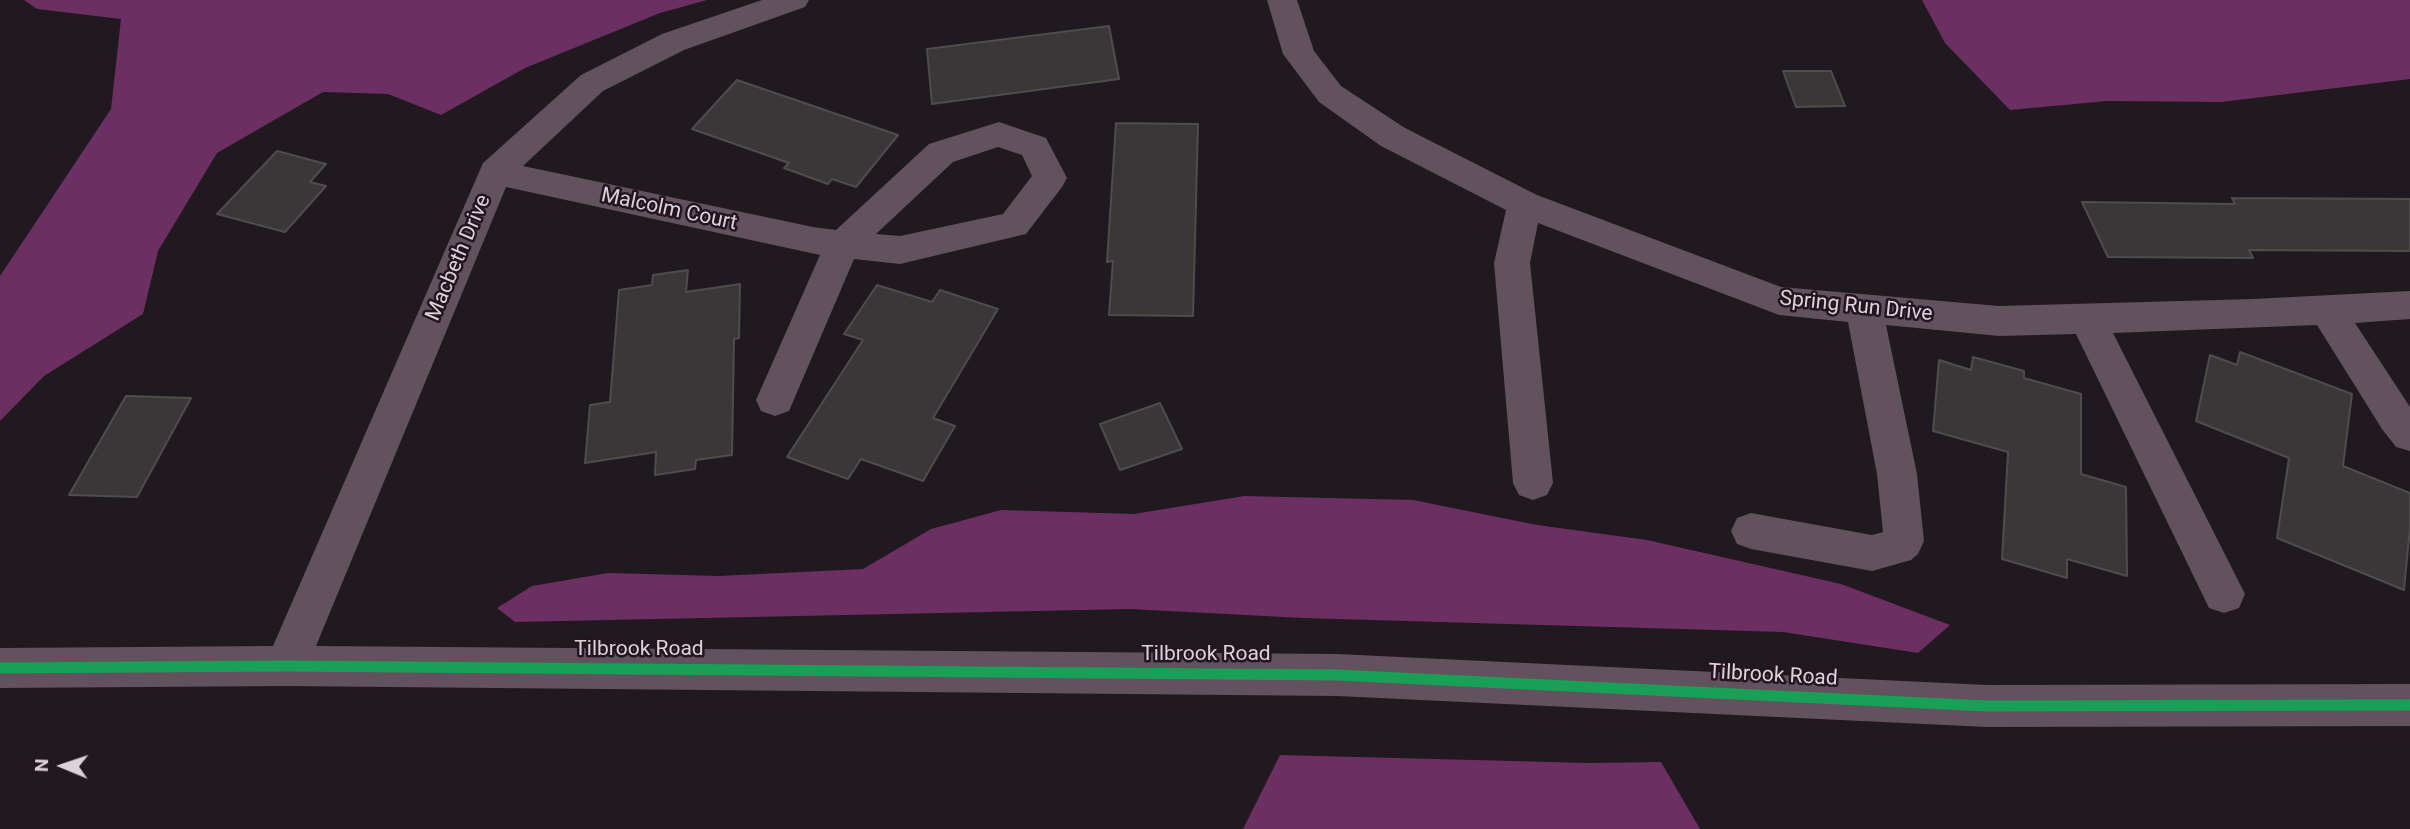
<!DOCTYPE html>
<style>
body{margin:0}
#map{position:relative;width:2410px;height:829px;overflow:hidden;background:#20191f;font-family:Roboto,sans-serif}
canvas{display:block}
.north{position:absolute;left:28px;top:731px;width:70px;height:70px;-webkit-text-stroke:5px #231621;paint-order:stroke;rotate:272deg;font-size:19px;font-weight:700;line-height:28px;text-align:center;color:#dcd3da}
.north::after{content:'';display:block;margin:auto;width:24px;height:32px;background:#dcd3da;clip-path:polygon(50% 0,100% 100%,50% 72%,0 100%)}
</style>
<div id="map">
<canvas width="2410" height="829"></canvas>
<div class="north">N</div>
</div>
<script>
const c = document.querySelector('canvas').getContext('2d');
c.lineJoin = 'round';
function fillPath(path, color) {
  c.fillStyle = color;
  c.fill(path, 'evenodd');
}
function shape(rows) {
  const path = new Path2D();
  for (const r of rows) {
    path.moveTo(r[0], r[1]);
    for (let i = 2; i < r.length; i += 2) path.lineTo(r[i], r[i + 1]);
  }
  return path;
}
function stroke(path, color, width, dash) {
  c.strokeStyle = color;
  c.lineWidth = width;
  c.lineCap = dash ? 'butt' : 'round';
  c.setLineDash(dash || []);
  c.stroke(path);
}
function drawText(font, color, halo, rows, align = 'center') {
  c.font = font + ' Roboto,sans-serif';
  c.lineWidth = 5;
  c.setLineDash([]);
  c.textBaseline = 'middle';
  c.strokeStyle = halo;
  c.fillStyle = color;
  for (const [text, x, y, turn = 0] of rows) {
    c.save();
    c.translate(x, y);
    c.rotate((+turn || 0) * Math.PI / 180);
    c.textAlign = isNaN(turn) ? turn : align;
    if (halo) c.strokeText(text, 0, 0);
    c.fillText(text, 0, 0);
    c.restore();
  }
}
fillPath(shape([
 [24,0,707,0,660,13,525,68,441,115,388,94,323,92,217,153,158,251,143,314,44,376,0,421,0,276,111,109,121,19,37,9],
 [1922,0,2410,0,2410,79,2221,102,2107,101,2010,110,1945,43],
 [1244,496,1413,500,1537,525,1647,540,1841,584,1950,625,1918,653,1783,632,1303,618,1130,609,515,622,497,608,532,586,608,573,719,576,863,569,931,529,1001,510,1134,514],
 [1280,755,1589,763,1661,762,1700,829,1243,829]
]), '#6c2f62');
const building = shape([
 [1109,26,1119,79,932,104,927,49,1109,26],
 [1783,71,1831,71,1845,106,1796,107,1783,71],
 [737,80,898,135,856,187,832,179,828,184,784,168,789,163,692,129,737,80],
 [1116,123,1198,124,1193,316,1109,315,1113,261,1107,262,1116,123],
 [277,151,326,164,310,182,326,186,285,232,217,214,277,151],
 [2232,198,2410,199,2410,251,2249,250,2253,258,2108,257,2082,202,2235,204,2232,198],
 [688,270,686,292,740,284,739,338,734,339,732,455,696,460,695,469,655,475,656,452,585,463,590,405,610,402,619,290,652,285,653,275,688,270],
 [877,285,932,302,940,290,998,309,933,418,955,426,923,481,861,459,848,479,787,457,863,340,844,334,877,285],
 [2240,352,2352,394,2343,466,2410,493,2410,527,2404,590,2277,538,2289,458,2196,421,2210,355,2237,365,2240,352],
 [1973,357,2024,371,2024,378,2081,394,2081,474,2126,487,2127,576,2067,559,2067,578,2002,559,2008,452,1933,431,1939,360,1971,370,1973,357],
 [126,396,191,398,137,497,69,495,126,396],
 [1160,403,1182,449,1120,470,1100,424,1160,403]
]);
fillPath(building, '#3a3738');
stroke(building, '#4f4d4c', 2);
fillPath(shape([
 [762,0,809,0,805,7,684,50,603,91,523,166,813,227,836,230,929,144,999,122,1046,138,1067,178,1062,187,1026,234,900,264,854,259,789,411,775,416,761,411,756,400,820,255,506,187,316,646,1337,654,1987,685,2410,684,2410,726,1987,727,1337,696,286,686,0,688,0,648,273,646,483,163,581,75,662,34,762,0],
 [998,147,1022,155,1032,176,1003,214,900,236,876,234,953,162,998,147],
 [1267,0,1297,0,1314,51,1341,86,1405,128,1537,195,1781,287,1999,306,2253,299,2410,291,2410,319,2355,323,2410,407,2410,451,2396,447,2382,429,2317,325,2113,333,2245,594,2239,608,2224,613,2209,608,2076,334,1999,336,1886,325,1917,474,1924,541,1918,554,1911,560,1872,571,1751,549,1737,544,1731,531,1737,518,1751,513,1872,535,1883,532,1877,474,1848,322,1779,315,1538,223,1530,263,1553,483,1547,495,1533,500,1519,495,1513,483,1494,263,1506,210,1381,146,1319,102,1283,54,1267,0]
]), '#61525e');
stroke(shape([
 [0,668,286,666,1337,675,1987,706,2410,705]
]), '#1a9f57', 11);
drawText('21px', '#dcd3da', '#231621', [
 ["Malcolm Court",669,210,12],
 ["Macbeth Drive",459,258,-67],
 ["Spring Run Drive",1856,307,6],
 ["Tilbrook Road",639,650],
 ["Tilbrook Road",1206,655],
 ["Tilbrook Road",1773,676,3]
]);
</script>
